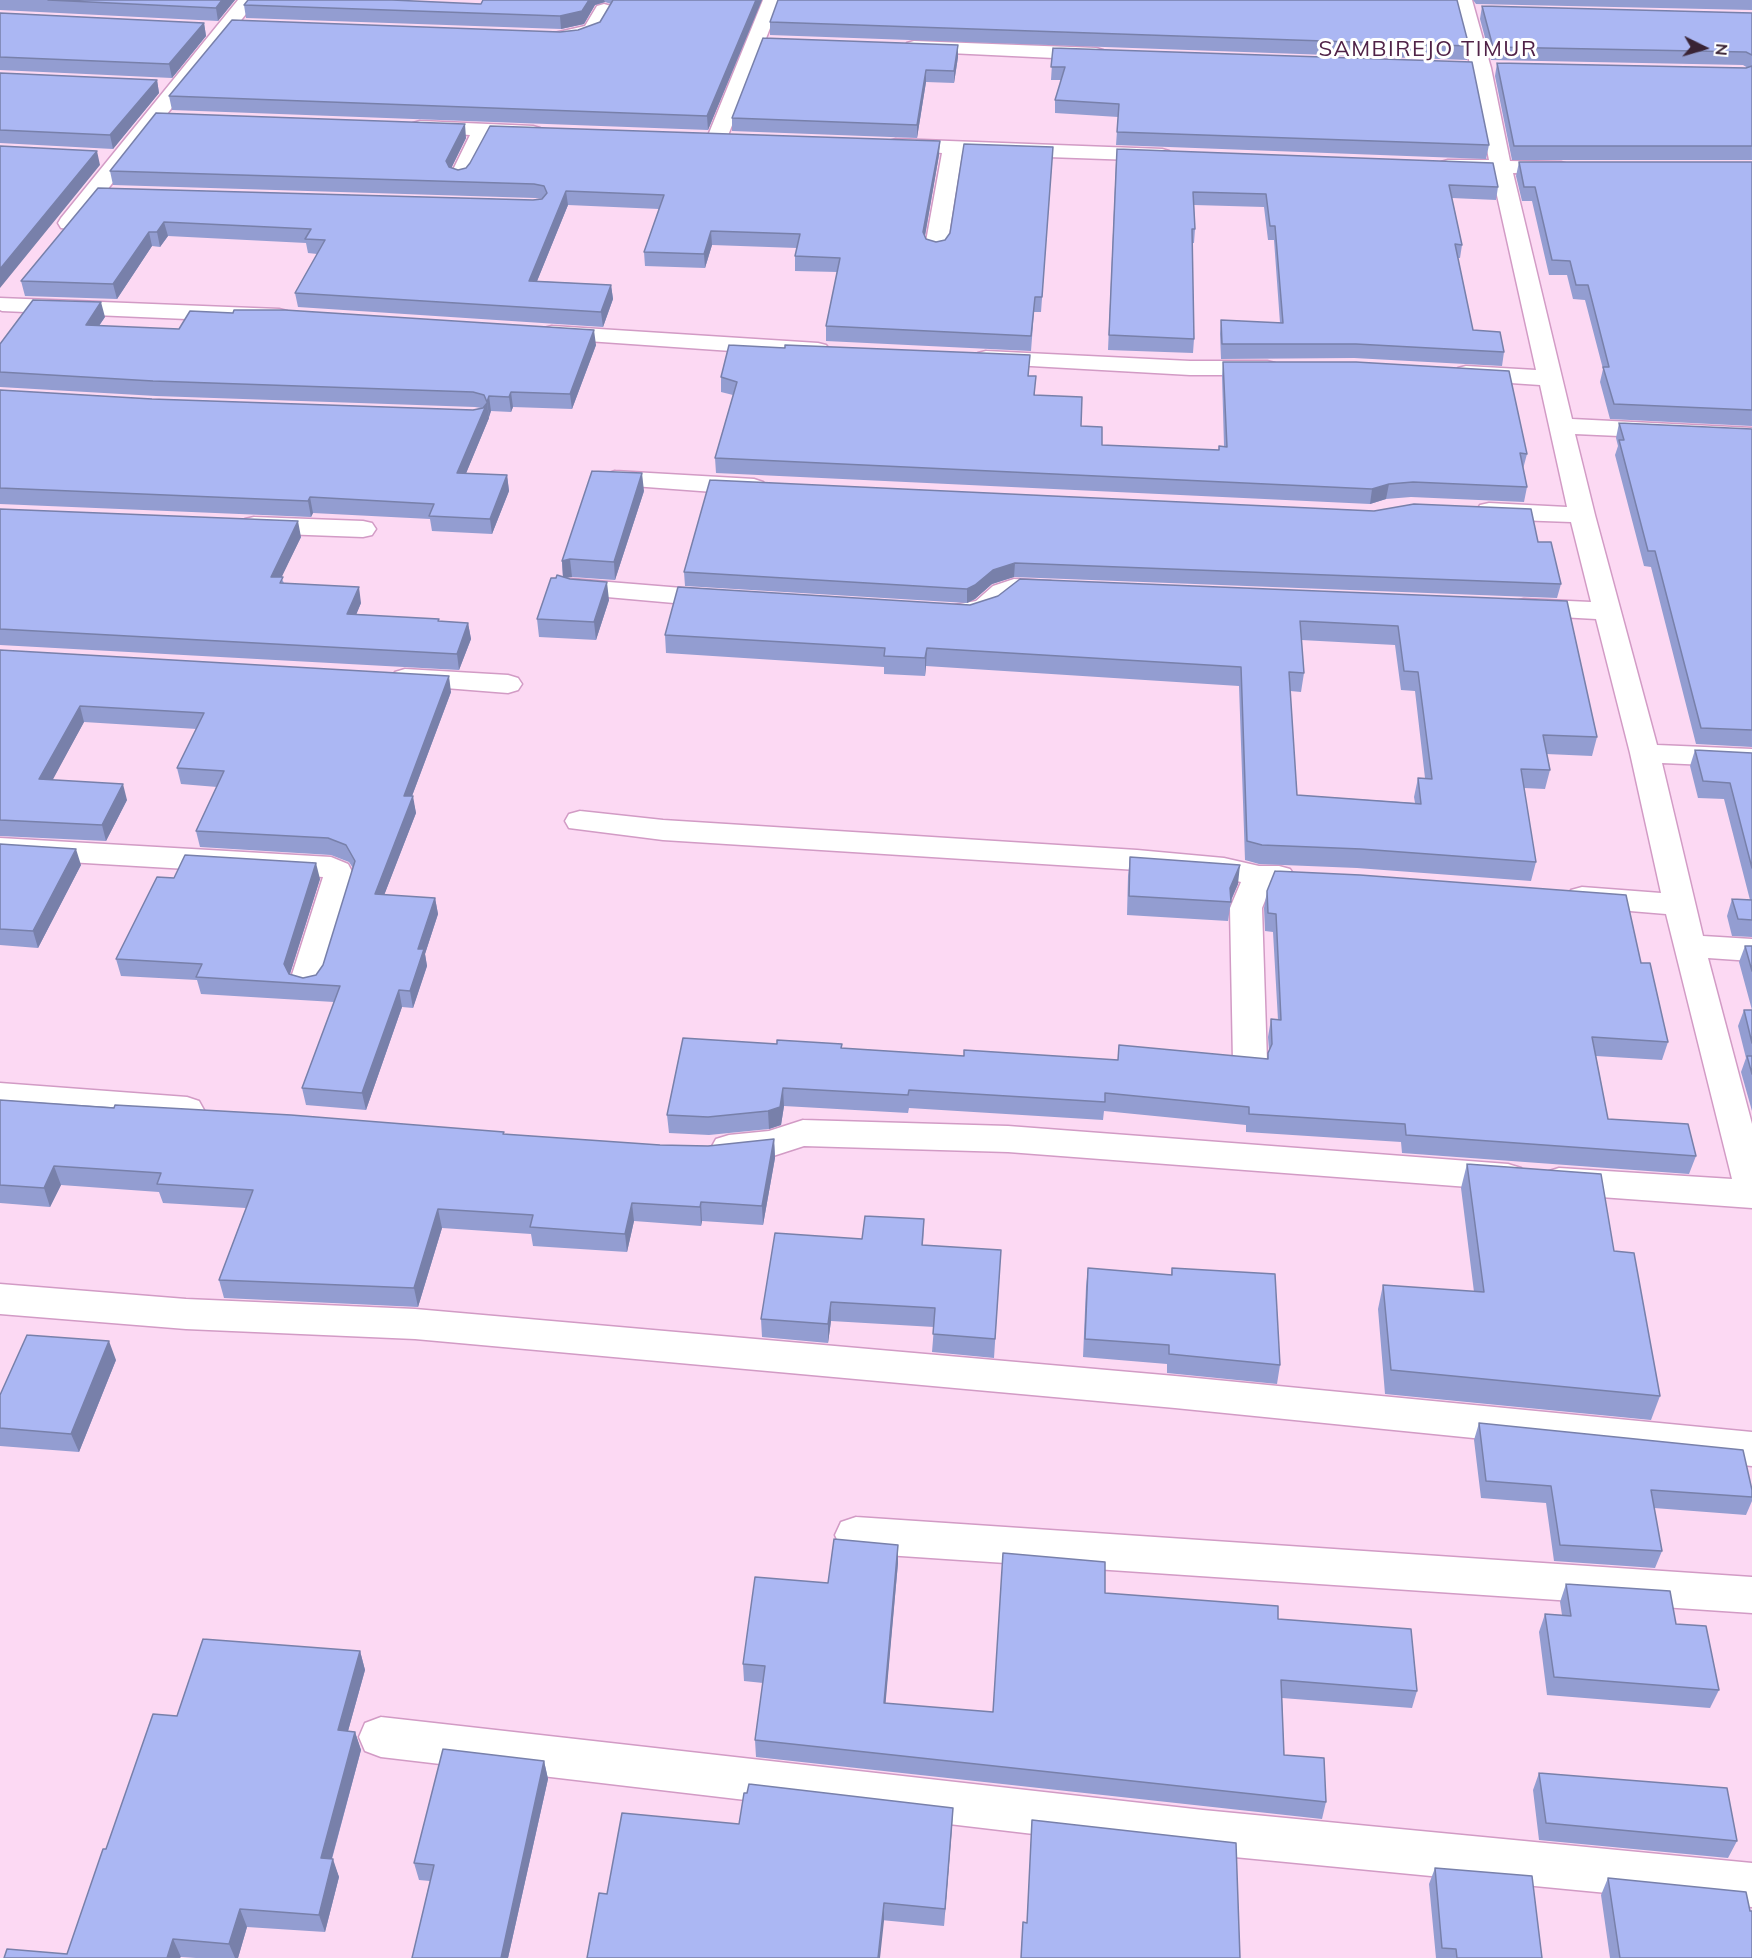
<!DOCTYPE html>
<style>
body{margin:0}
#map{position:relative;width:1752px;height:1958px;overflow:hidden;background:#fcd9f3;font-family:Mulish,sans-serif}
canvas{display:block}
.north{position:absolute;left:1674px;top:18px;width:60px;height:60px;-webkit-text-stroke:4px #fff;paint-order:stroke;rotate:95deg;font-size:16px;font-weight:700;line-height:24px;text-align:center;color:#392334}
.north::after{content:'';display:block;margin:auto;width:21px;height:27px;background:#392334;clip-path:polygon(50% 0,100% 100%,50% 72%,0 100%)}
</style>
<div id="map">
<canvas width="1752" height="1958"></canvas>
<div class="north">N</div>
</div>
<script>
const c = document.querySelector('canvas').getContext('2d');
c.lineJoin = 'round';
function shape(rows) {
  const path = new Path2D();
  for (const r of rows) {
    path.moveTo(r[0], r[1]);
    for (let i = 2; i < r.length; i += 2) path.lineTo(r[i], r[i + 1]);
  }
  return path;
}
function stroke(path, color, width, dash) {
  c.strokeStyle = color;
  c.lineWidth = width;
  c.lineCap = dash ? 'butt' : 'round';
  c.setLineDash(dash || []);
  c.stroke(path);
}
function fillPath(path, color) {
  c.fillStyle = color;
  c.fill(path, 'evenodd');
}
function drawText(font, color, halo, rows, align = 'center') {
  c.font = font + ' Mulish,sans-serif';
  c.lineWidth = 6;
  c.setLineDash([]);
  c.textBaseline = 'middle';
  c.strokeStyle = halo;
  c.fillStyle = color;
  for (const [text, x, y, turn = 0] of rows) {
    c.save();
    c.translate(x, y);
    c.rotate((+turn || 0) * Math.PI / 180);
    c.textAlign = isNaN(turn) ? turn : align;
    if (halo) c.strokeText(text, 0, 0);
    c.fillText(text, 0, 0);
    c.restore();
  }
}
const minor = shape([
 [238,0,257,0,77,228,69,229,61,228,58,223,61,218,238,0],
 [763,0,781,0,727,138,724,142,717,144,710,142,707,138,763,0],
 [1454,0,1472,0,1491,68,1510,161,1561,162,1568,164,1571,168,1568,172,1561,174,1513,173,1572,419,1752,428,1752,442,1575,434,1595,515,1657,745,1752,749,1752,767,1662,763,1703,936,1752,939,1752,961,1708,958,1752,1124,1752,1208,1559,1194,1546,1190,1541,1181,1546,1172,1559,1168,1732,1179,1666,914,1582,907,1571,904,1566,897,1571,890,1582,887,1661,893,1630,753,1596,619,1524,615,1514,613,1510,607,1514,601,1524,599,1591,602,1571,522,1489,519,1480,517,1476,511,1480,505,1489,503,1567,507,1540,385,1466,380,1458,378,1454,373,1458,368,1466,366,1536,370,1492,173,1448,172,1441,170,1438,166,1441,162,1448,160,1489,160,1471,68,1454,0],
 [604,4,611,6,613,10,599,34,578,41,557,44,550,42,548,38,550,34,585,26,597,6,604,4],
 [914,41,1096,48,1103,50,1106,54,1103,58,1096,60,907,51,905,47,907,43,914,41],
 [420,121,533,126,540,128,543,132,540,136,533,138,490,136,470,176,467,180,460,182,453,180,450,176,470,135,413,131,410,127,413,123,420,121],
 [896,139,1162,149,1169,151,1172,155,1169,159,1162,161,962,154,947,247,944,252,936,254,928,252,925,247,942,153,889,149,886,145,889,141,896,139],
 [0,298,279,309,287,311,291,316,287,321,279,323,2,311,0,310,0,298],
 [552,326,818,343,826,345,830,350,826,355,818,357,544,338,540,333,544,328,552,326],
 [986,351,1190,361,1267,361,1275,363,1279,368,1275,373,1267,375,1190,375,978,363,974,358,978,353,986,351],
 [615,471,754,479,763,482,767,487,763,492,754,495,606,484,602,479,606,474,615,471],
 [254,517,363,521,372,523,376,529,372,535,363,537,254,533,245,531,241,525,245,519,254,517],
 [572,579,719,591,729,593,733,599,729,605,719,607,562,593,558,587,562,581,572,579],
 [1014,579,1050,581,1060,583,1064,589,1060,595,1050,597,1018,595,996,613,970,621,949,618,945,612,949,606,976,601,993,586,1014,579],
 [405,669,508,675,518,678,522,684,518,690,508,693,395,684,391,678,395,672,405,669],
 [580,811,663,820,1137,850,1224,858,1259,866,1279,866,1290,869,1295,876,1290,883,1271,886,1262,908,1267,1062,1262,1071,1250,1074,1238,1071,1233,1062,1230,908,1241,882,1224,878,1137,870,663,840,569,828,565,821,569,814,580,811],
 [0,838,331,857,348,864,356,879,324,981,319,989,307,992,295,989,290,981,323,877,0,858,0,838],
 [0,1083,187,1097,199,1101,204,1110,199,1119,187,1123,0,1107,0,1083],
 [803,1120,1008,1126,1508,1164,1521,1168,1526,1177,1521,1186,1508,1190,1008,1152,804,1146,770,1157,729,1161,716,1157,711,1148,716,1139,729,1135,769,1131,803,1120],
 [0,1284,186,1299,415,1309,1175,1376,1752,1432,1752,1466,1175,1408,415,1339,186,1329,0,1314,0,1284],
 [856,1517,1752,1577,1752,1613,856,1553,841,1548,835,1535,841,1522,856,1517],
 [381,1717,1203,1810,1752,1863,1752,1907,1203,1854,381,1757,365,1751,359,1737,365,1723,381,1717]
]);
stroke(minor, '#d29bc5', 3);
fillPath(minor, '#fff');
fillPath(shape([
 [0,0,235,0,218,21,0,10],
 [483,0,762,0,708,130,172,110,169,96,578,30,600,22,611,4,605,2,595,5,584,24,561,29,246,18,244,5,402,1,481,4],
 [1473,0,1752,0,1752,10,1476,4],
 [1482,6,1752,13,1752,160,1512,160,1495,76,1497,63,1748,68,1743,65,1491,60,1480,19],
 [0,13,204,23,206,36,172,78,0,70],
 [770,22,1469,46,1467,60,770,35],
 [958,45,958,57,954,83,926,82,917,138,732,131,732,118],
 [1053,48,1489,145,1486,159,1116,145,1118,117,1055,113,1055,100,1061,80,1051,80],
 [0,73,157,80,159,93,113,149,0,143],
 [466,138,451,168,458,170,939,155,925,236,926,239,936,242,945,240,1053,147,1041,312,1034,312,1031,351,826,341,826,326,837,272,795,271,795,256,797,248,712,245,705,268,645,266,644,252,659,209,568,205,537,281,611,285,613,299,603,327,298,307,295,293,317,254,308,253,306,243,168,236,160,247,152,246,117,299,25,296,21,281,98,188,533,200,542,199,535,198,113,185,110,171],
 [1116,162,1498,187,1496,200,1452,198,1462,245,1460,258,1458,258,1473,330,1504,352,1502,366,1354,358,1221,359,1220,334,1221,320,1280,323,1274,240,1268,240,1264,207,1194,205,1195,229,1194,243,1192,243,1194,339,1193,353,1108,350],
 [1519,162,1752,162,1752,426,1610,419,1600,382,1603,369,1585,300,1573,299,1567,275,1549,275,1532,201,1522,201,1516,176],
 [105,317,99,326,596,345,572,409,513,407,511,412,491,411,489,417,488,415,489,418,466,473,507,475,509,491,492,534,432,531,430,519,313,513,311,517,0,504,0,390,152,399,473,410,481,408,475,407,156,396,0,387,0,344],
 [1223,362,1527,454,1523,469,1527,487,1524,502,1411,497,1386,499,1370,504,716,473,715,458,733,395,721,392,721,377,1029,376,1035,395,1081,426,1102,445,1218,450,1224,446,1222,377],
 [1619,423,1752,429,1752,747,1696,744,1651,567,1644,566,1615,455,1618,446,1616,438],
 [644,491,615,580,572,577,566,578,609,600,596,640,539,637,537,619,563,577,562,561],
 [0,509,301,537,281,577,284,583,361,603,356,614,440,621,468,623,471,639,459,670,0,645],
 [1538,542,1561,584,1557,598,1014,577,992,584,975,599,967,603,685,586,684,572],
 [1567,601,1597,737,1592,756,1546,754,1550,770,1545,789,1524,788,1536,862,1531,881,1357,868,1259,864,1245,860,1239,686,926,666,925,676,884,674,884,667,666,653,665,635,970,605],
 [1301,640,1395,645,1401,690,1415,691,1425,778,1418,778,1414,797,1415,803,1297,795,1290,691,1301,692,1304,673],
 [0,650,451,692,412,796,416,813,384,895,435,898,438,914,425,954,427,966,413,1008,402,1007,366,1110,306,1105,302,1088,334,1002,201,994,197,980,121,976,116,959,174,878,320,879,290,974,303,978,316,975,323,965,353,868,349,862,331,855,200,847,196,831,217,787,181,784,177,768,197,729,84,722,52,780,127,800,106,841,0,836],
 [1695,750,1752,753,1752,937,1732,936,1727,916,1732,899,1750,900,1724,799,1698,798,1690,766],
 [0,844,81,865,38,948,0,945],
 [1130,857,1238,884,1231,901,1228,921,1127,915,1128,876],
 [1267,891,1641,963,1668,1042,1662,1060,1596,1056,1608,1119,1696,1156,1689,1174,1402,1153,1401,1142,1246,1132,1246,1125,1104,1111,1103,1120,909,1108,908,1113,784,1106,781,1125,769,1129,709,1135,669,1133,667,1115,777,1044,842,1044,842,1048,964,1056,1118,1060,1267,1059,1269,1050,1268,1037,1271,1019,1278,1020,1273,932,1265,931,1264,908],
 [1745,946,1752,946,1752,1010,1739,962],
 [1744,1010,1752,1010,1752,1111,1741,1072,1746,1058,1738,1026],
 [0,1100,504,1132,504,1135,660,1145,708,1146,774,1139,775,1158,763,1225,702,1221,701,1226,634,1221,627,1252,533,1246,531,1234,442,1228,418,1307,224,1298,219,1280,246,1208,163,1203,159,1192,61,1185,50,1207,0,1203],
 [1467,1164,1614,1251,1660,1396,1651,1420,1385,1394,1378,1309,1383,1285,1474,1292,1461,1188],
 [924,1219,923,1245,1001,1250,994,1358,932,1352,934,1327,831,1321,828,1343,762,1337,761,1319,862,1239],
 [1088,1268,1171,1275,1172,1268,1280,1365,1277,1384,1167,1373,1167,1364,1083,1357,1086,1287],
 [116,1360,79,1452,0,1446,0,1395],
 [1479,1423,1752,1490,1752,1501,1746,1515,1654,1508,1662,1551,1655,1568,1554,1561,1546,1503,1481,1498,1474,1440],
 [898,1545,898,1563,885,1704,993,1712,1105,1593,1278,1619,1417,1691,1412,1708,1282,1698,1284,1755,1326,1802,1322,1819,756,1757,755,1740,763,1683,744,1681,743,1664,828,1583],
 [1566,1584,1676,1624,1719,1690,1710,1708,1547,1695,1539,1632,1545,1614,1562,1615,1560,1602],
 [360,1651,365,1670,348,1731,355,1732,361,1750,332,1859,339,1877,325,1932,247,1927,238,1958,196,1958,181,1957,67,1954,106,1849,177,1716],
 [544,1761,548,1779,508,1958,412,1958,430,1881,419,1880,414,1863],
 [1539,1773,1737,1841,1728,1858,1539,1840,1533,1790],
 [953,1808,944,1926,607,1894,739,1824],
 [1032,1820,1240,1958,1021,1958,1023,1922,1027,1923],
 [1435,1868,1542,1958,1436,1958,1429,1884],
 [1608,1878,1750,1911,1752,1958,1610,1958,1601,1895]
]), '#939dd1');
fillPath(shape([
 [222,0,235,0,218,21,216,8],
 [589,0,604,0,605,2,595,5,584,24,561,29,560,16],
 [756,0,762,0,708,130,707,116],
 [204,23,206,36,172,78,169,64],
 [958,45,958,57,954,83,954,71],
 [926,70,926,82,917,138,917,125],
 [157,80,159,93,113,149,110,135],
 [465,124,466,138,448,175,446,161],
 [940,141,939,155,923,247,923,232],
 [97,151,100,165,0,288,0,269],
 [566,191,568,205,531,296,529,281],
 [164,222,168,236,160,247,157,232],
 [711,231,712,245,705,268,704,254],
 [149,232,152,246,117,299,113,284],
 [611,285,613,299,603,327,601,312],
 [101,302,105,317,89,340,86,325],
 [594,330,596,345,572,409,570,394],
 [511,392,513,407,511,412,509,397],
 [489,396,491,411,489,417,487,402],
 [487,403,489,418,460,488,457,473],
 [642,473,644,491,615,580,614,562],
 [507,475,509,491,492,534,490,519],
 [1389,484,1386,499,1370,504,1372,489],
 [310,497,313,513,311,517,308,501],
 [298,521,301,537,274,593,271,577],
 [570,559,572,577,563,578,562,561],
 [1015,563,1014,577,992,584,975,599,967,603,967,589,993,570],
 [607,582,609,600,596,640,594,622],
 [359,587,361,603,350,630,347,614],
 [468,623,471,639,459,670,457,654],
 [927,648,926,666,925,676,925,658],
 [449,676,451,692,406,812,404,796],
 [80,706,84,722,44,796,39,779],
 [123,784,127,800,106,841,102,825],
 [413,796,416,813,378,911,375,894],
 [76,849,81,865,38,948,33,931],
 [316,863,320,879,288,980,284,964],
 [1240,865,1238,884,1230,902,1230,888],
 [435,898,438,914,425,954,427,966,413,1008,410,991,418,949],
 [399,990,402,1007,366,1110,362,1093],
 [783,1088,784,1106,781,1125,769,1129,768,1111],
 [774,1139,775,1158,763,1225,762,1206],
 [54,1166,61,1185,50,1207,44,1188],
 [701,1202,702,1221,701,1226,700,1207],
 [632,1203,634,1221,627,1252,625,1234],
 [438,1209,442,1228,418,1307,414,1288],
 [831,1302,831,1321,828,1343,828,1324],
 [109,1341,116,1360,79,1452,71,1434],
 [898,1545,898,1563,884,1721,884,1703],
 [360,1651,365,1670,343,1749,338,1730],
 [355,1732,361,1750,327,1876,321,1858],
 [544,1761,548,1779,508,1958,501,1958],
 [953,1808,952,1827,944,1926,945,1909],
 [333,1859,339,1877,325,1932,319,1915],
 [884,1903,884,1921,880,1958,878,1958],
 [240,1909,247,1927,238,1958,235,1958,229,1944],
 [173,1939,181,1957,180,1958,167,1958]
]), '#7880aa');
const building = shape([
 [48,0,222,0,216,8,48,0],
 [248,0,392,0,481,4,483,0,589,0,582,11,560,16,244,5,248,0],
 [613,0,756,0,707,116,169,96,232,20,560,32,578,30,600,22,613,0],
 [778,0,1457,0,1469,46,770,22,778,0],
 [1482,6,1752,13,1752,55,1746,52,1493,47,1482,6],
 [0,13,204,23,169,64,0,57,0,13],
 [763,38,958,45,954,71,926,70,917,125,732,118,763,38],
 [1053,48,1472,62,1489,145,1117,132,1119,104,1055,100,1065,67,1051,67,1053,48],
 [1497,63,1746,68,1752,66,1752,146,1514,146,1497,63],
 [0,73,157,80,110,135,0,130,0,73],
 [156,113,465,124,446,161,449,167,458,170,466,168,470,163,490,126,940,141,923,232,926,239,936,242,945,240,950,233,964,144,1053,147,1042,297,1035,297,1031,336,826,326,840,258,795,256,800,234,711,231,704,254,644,252,664,195,566,191,529,281,611,285,601,312,295,293,325,240,305,239,311,229,164,222,157,232,149,232,113,284,21,281,98,188,533,200,542,199,547,193,544,186,534,184,110,171,156,113],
 [0,146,97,151,0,269,0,146],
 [1117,149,1493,163,1498,187,1449,185,1462,245,1455,244,1473,330,1500,332,1504,352,1356,344,1222,344,1221,320,1283,323,1275,226,1270,226,1266,194,1193,192,1195,229,1192,229,1194,339,1109,335,1117,149],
 [1519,162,1752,162,1752,410,1614,404,1603,367,1609,367,1588,285,1576,285,1570,261,1552,260,1535,187,1524,187,1519,162],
 [33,300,101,302,86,325,179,329,190,311,233,313,234,310,285,310,594,330,570,394,511,392,509,397,489,396,487,402,484,395,473,392,153,381,0,372,0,344,33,300],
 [729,345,785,348,785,345,1030,355,1028,376,1036,376,1034,395,1082,397,1081,426,1102,427,1102,445,1219,450,1219,446,1227,447,1223,362,1356,362,1509,371,1527,454,1520,453,1527,487,1413,482,1389,484,1372,489,715,458,737,382,721,377,729,345],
 [0,390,152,399,473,410,483,408,487,403,457,473,507,475,490,519,429,516,434,504,310,497,308,501,0,488,0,390],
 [1619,423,1752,429,1752,730,1701,728,1655,551,1648,551,1619,440,1624,440,1619,423],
 [592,471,642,473,614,562,570,559,562,561,592,471],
 [710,480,1374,511,1414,504,1531,509,1538,542,1551,542,1561,584,1015,563,993,570,975,585,967,589,684,572,710,480],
 [0,509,298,521,271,577,283,577,280,583,359,587,347,614,439,619,438,621,468,623,457,654,0,629,0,509],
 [557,575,570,579,607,582,594,622,537,619,551,578,556,578,557,575],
 [1020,579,1567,601,1597,737,1543,735,1550,770,1521,769,1536,862,1361,849,1262,845,1247,841,1241,667,927,648,925,658,884,656,885,648,665,635,678,587,970,605,998,596,1020,579],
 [1300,621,1398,626,1404,671,1418,672,1432,779,1418,778,1421,804,1297,795,1289,672,1304,673,1300,621],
 [0,650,449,676,404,796,413,796,375,894,435,898,418,949,424,949,410,991,399,990,362,1093,302,1088,340,986,196,977,202,964,116,959,157,877,174,878,185,855,316,863,284,964,289,974,303,978,316,975,323,965,355,861,346,845,328,838,196,831,224,771,177,768,204,713,80,706,39,779,123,784,102,825,0,820,0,650],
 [1695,750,1752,753,1752,868,1730,783,1703,781,1695,750],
 [0,844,76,849,33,931,0,929,0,844],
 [1130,857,1240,865,1230,888,1231,902,1129,896,1130,857],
 [1275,871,1360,875,1626,895,1641,963,1650,963,1668,1042,1592,1037,1608,1119,1688,1124,1696,1156,1406,1135,1405,1124,1249,1114,1249,1107,1105,1093,1105,1102,909,1090,908,1095,783,1088,780,1107,768,1111,708,1117,667,1115,683,1038,777,1044,777,1040,842,1044,841,1048,964,1056,964,1050,1118,1060,1119,1045,1268,1059,1268,1053,1272,1044,1271,1019,1281,1020,1276,914,1268,913,1267,891,1275,871],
 [1732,899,1752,900,1752,920,1738,919,1732,899],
 [1745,946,1752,946,1752,971,1745,946],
 [1744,1010,1752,1010,1752,1043,1744,1010],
 [1747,1056,1752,1056,1752,1074,1747,1056],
 [0,1100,114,1108,115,1105,291,1115,504,1132,503,1134,660,1145,708,1146,774,1139,762,1206,701,1202,700,1207,632,1203,625,1234,530,1227,533,1215,438,1209,414,1288,219,1280,253,1190,157,1184,161,1173,54,1166,44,1188,0,1185,0,1100],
 [1467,1164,1601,1174,1614,1251,1634,1253,1660,1396,1391,1370,1383,1285,1484,1292,1467,1164],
 [865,1216,924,1219,922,1245,1001,1250,995,1339,933,1334,935,1308,831,1302,828,1324,761,1319,775,1233,862,1239,865,1216],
 [1088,1268,1172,1275,1172,1268,1275,1274,1280,1365,1169,1354,1169,1345,1085,1339,1088,1268],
 [27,1335,109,1341,71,1434,0,1428,0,1395,27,1335],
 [1479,1423,1743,1450,1752,1490,1752,1497,1651,1490,1662,1551,1560,1545,1551,1486,1486,1481,1479,1423],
 [834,1539,898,1545,884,1703,993,1712,1003,1553,1105,1562,1105,1593,1278,1606,1278,1619,1411,1629,1417,1691,1281,1680,1284,1755,1324,1758,1326,1802,755,1740,765,1666,743,1664,755,1577,828,1583,834,1539],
 [1566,1584,1670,1591,1676,1624,1706,1626,1719,1690,1554,1677,1545,1614,1571,1616,1566,1584],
 [203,1639,360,1651,338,1730,355,1732,321,1858,333,1859,319,1915,240,1909,229,1944,173,1939,167,1958,4,1958,7,1949,67,1954,103,1849,106,1849,153,1714,177,1716,203,1639],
 [443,1749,544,1761,501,1958,412,1958,434,1865,414,1863,443,1749],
 [1539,1773,1727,1788,1737,1841,1546,1823,1539,1773],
 [749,1784,953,1808,945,1909,884,1903,878,1958,587,1958,599,1893,607,1894,622,1813,739,1824,744,1793,747,1793,749,1784],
 [1032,1820,1236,1843,1240,1958,1021,1958,1023,1922,1027,1923,1032,1820],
 [1435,1868,1532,1876,1542,1958,1457,1958,1456,1949,1442,1948,1435,1868],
 [1608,1878,1746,1892,1750,1911,1752,1911,1752,1958,1620,1958,1608,1878]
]);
fillPath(building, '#abb7f3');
stroke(building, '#7880aa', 1.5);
c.letterSpacing = '1.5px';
drawText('22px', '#502247', '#fff', [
 ["SAMBIREJO TIMUR",1428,49]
]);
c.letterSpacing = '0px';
</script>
